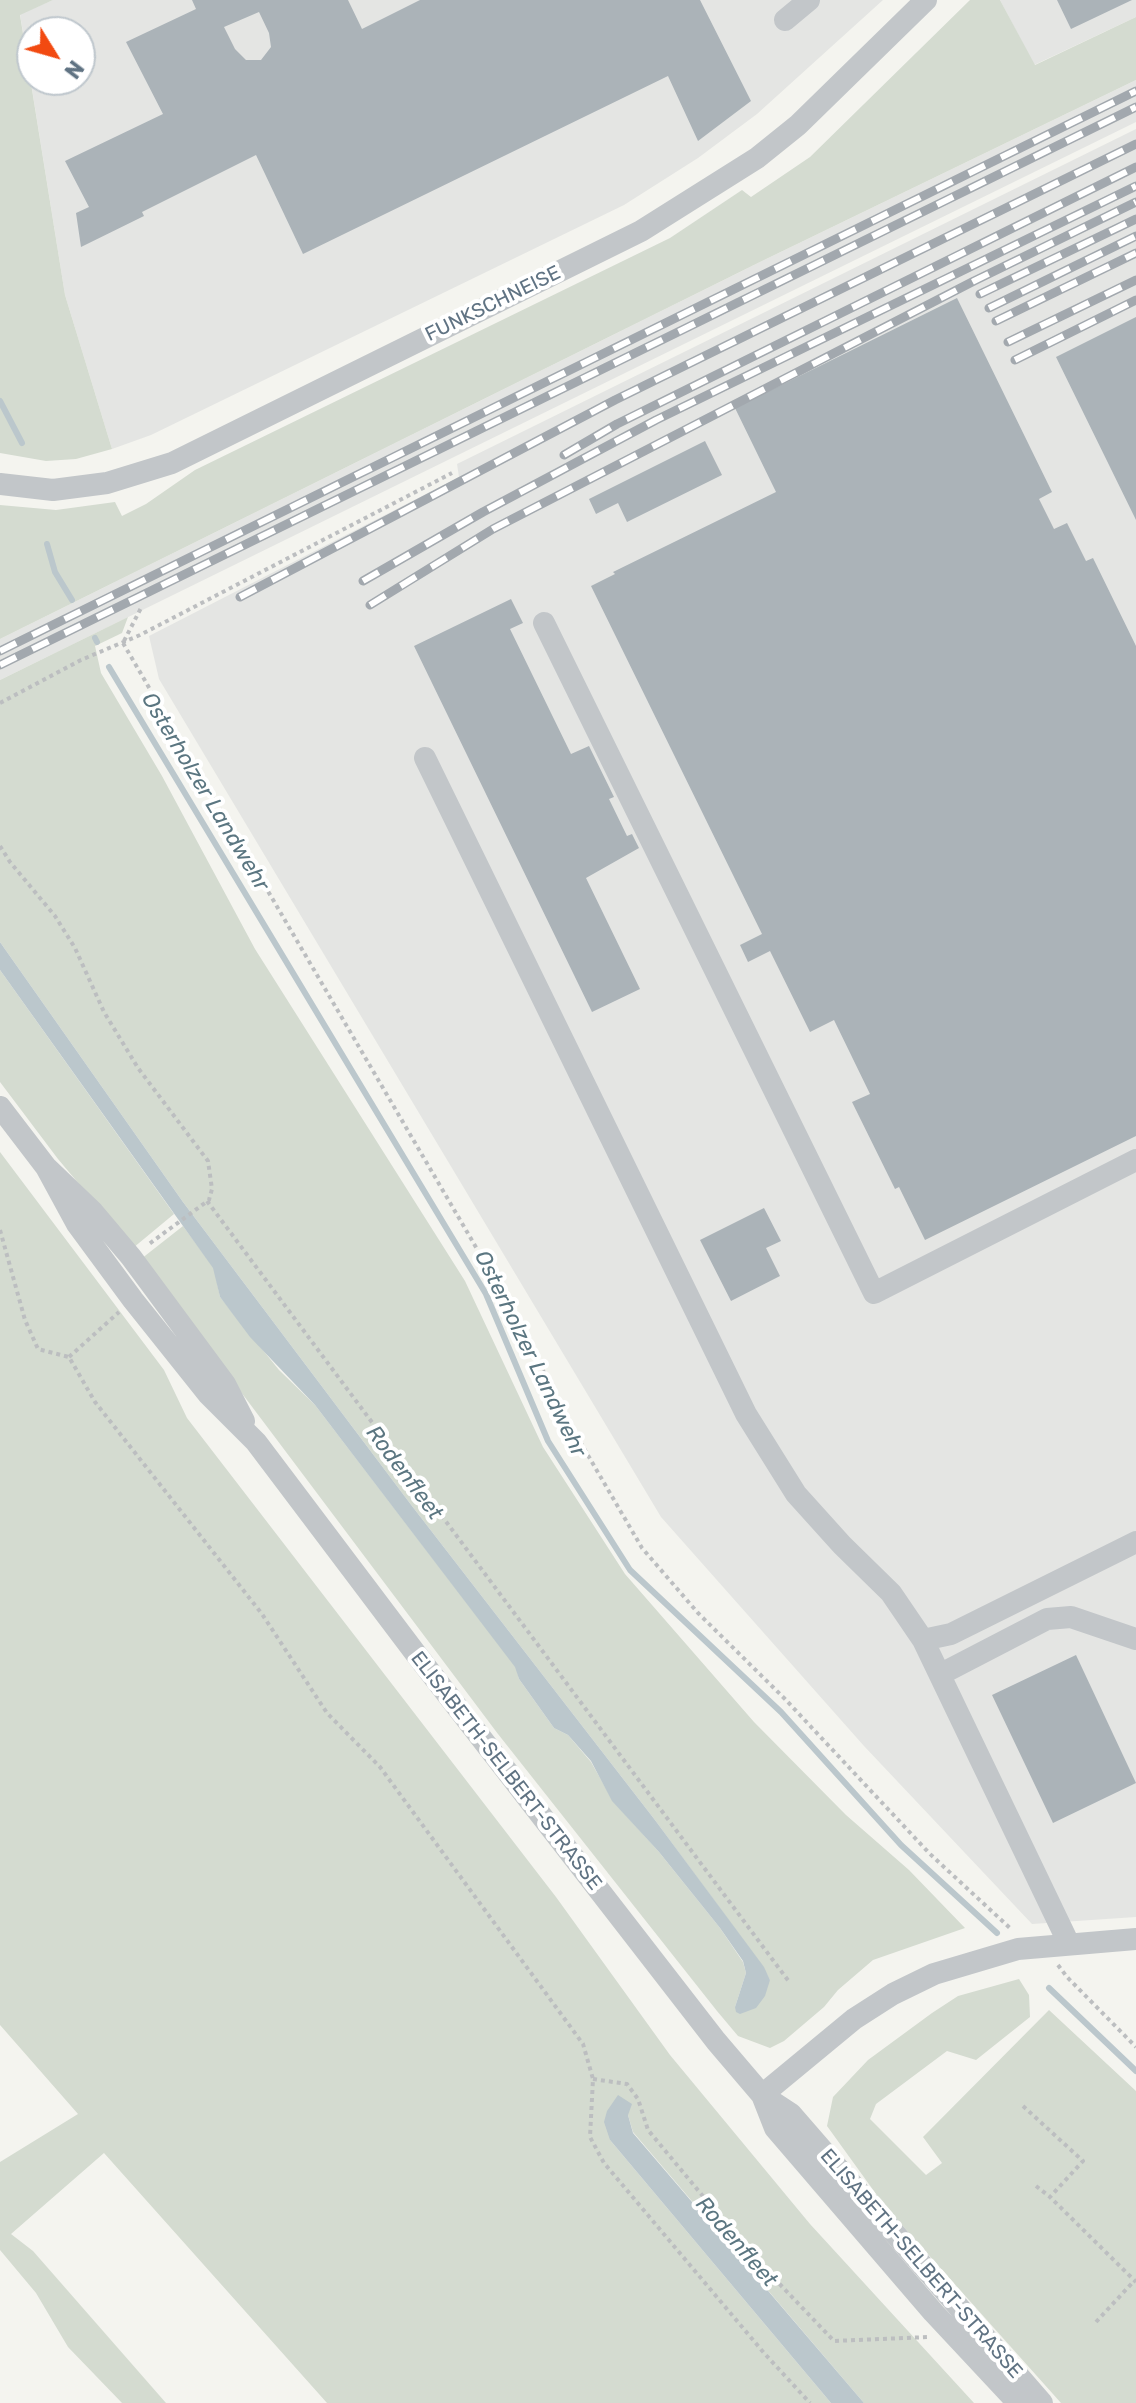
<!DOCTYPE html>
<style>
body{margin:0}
#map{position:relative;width:1136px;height:2403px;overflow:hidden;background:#f4f4ef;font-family:Rubik,sans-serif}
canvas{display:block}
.north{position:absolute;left:16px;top:16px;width:80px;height:80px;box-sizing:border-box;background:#fff;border:2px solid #bfc7cd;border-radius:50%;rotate:127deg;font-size:22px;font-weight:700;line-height:32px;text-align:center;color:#607383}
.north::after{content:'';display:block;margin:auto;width:28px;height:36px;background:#f24a11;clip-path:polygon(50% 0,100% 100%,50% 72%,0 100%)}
</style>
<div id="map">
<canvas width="1136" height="2403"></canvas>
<div class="north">N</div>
</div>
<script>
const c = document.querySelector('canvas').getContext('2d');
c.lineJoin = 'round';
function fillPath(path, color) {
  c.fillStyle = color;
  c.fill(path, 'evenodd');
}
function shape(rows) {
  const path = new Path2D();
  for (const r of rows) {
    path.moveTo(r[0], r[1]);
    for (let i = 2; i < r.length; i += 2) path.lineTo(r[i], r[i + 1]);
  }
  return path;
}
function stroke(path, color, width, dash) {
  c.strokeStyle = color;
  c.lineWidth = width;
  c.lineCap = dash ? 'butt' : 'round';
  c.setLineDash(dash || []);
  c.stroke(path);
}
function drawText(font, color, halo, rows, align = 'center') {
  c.font = font + ' Rubik,sans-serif';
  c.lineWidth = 8;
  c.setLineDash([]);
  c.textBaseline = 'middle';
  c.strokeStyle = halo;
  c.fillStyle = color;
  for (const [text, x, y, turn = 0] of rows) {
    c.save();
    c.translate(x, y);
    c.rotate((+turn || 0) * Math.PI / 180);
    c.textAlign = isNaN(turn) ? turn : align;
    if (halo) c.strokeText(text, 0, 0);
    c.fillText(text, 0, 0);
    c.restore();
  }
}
fillPath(shape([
 [53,0,883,0,757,114,698,158,624,205,151,435,112,449,65,295,20,14],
 [32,32,80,32,80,80,32,80],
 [1000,0,1136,0,1136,17,1034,65],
 [1136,80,1136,122,0,680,0,639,760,262],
 [1136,129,1136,1917,1032,1924,864,1746,661,1517,159,679,149,636,459,477,457,464]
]), '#e4e5e3');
fillPath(shape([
 [0,0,53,0,20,15,65,295,112,449,76,459,46,461,0,453],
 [970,0,1000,0,1035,65,1136,17,1136,80,760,262,0,639,0,505,56,510,115,502,122,516,146,504,195,470,670,238,742,190,751,197,810,157],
 [128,617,122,633,95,646,101,673,162,776,255,949,465,1281,543,1447,625,1574,754,1722,846,1815,909,1870,965,1928,873,1960,838,1990,824,2007,784,2041,770,2048,738,2036,717,2011,498,1734,141,1259,183,1226,214,1268,220,1297,279,1370,315,1405,516,1667,519,1679,554,1728,568,1735,591,1762,613,1801,659,1852,720,1928,743,1962,746,1973,735,2007,770,1980,763,1967,655,1820,412,1506,183,1202,0,942,0,680],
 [0,970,174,1214,133,1248,58,1159,0,1082],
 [0,1152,164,1370,187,1418,556,1897,670,2055,810,2224,974,2403,864,2403,633,2132,628,2115,610,2140,831,2403,327,2403,104,2153,11,2234,33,2251,166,2403,122,2403,68,2347,36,2293,0,2250,0,2162,78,2114,0,2025],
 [1019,1979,1029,1995,1030,2017,976,2060,947,2051,876,2104,870,2119,926,2175,942,2163,923,2137,1049,2010,1136,2091,1136,2403,1061,2403,884,2205,827,2126,833,2097,868,2060,932,2013,958,1996]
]), '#d4dbd0');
fillPath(shape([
 [0,942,183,1202,412,1506,655,1820,764,1967,770,1980,765,1996,756,2008,740,2014,736,2012,735,2007,746,1973,743,1961,720,1928,659,1852,612,1801,591,1761,568,1735,554,1728,519,1679,515,1667,315,1405,250,1337,220,1297,213,1268,0,970],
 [618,2095,632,2104,628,2115,633,2133,864,2403,831,2403,610,2140,604,2122,607,2111]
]), '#bbc7cc');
stroke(shape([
 [0,401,22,443],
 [47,544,55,572,72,600],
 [95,638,97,642],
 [109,667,486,1294,548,1441,630,1570,781,1712,901,1845,997,1933],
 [1049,1988,1136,2071]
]), '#bbc7cc', 6);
fillPath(shape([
 [192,0,348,0,362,29,420,0,700,0,751,101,698,141,668,76,303,254,256,155,142,212,144,216,81,247,76,213,89,207,65,161,163,114,126,42,196,9],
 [259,12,269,33,271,47,261,60,246,60,235,49,224,27],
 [1057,0,1132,0,1071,29],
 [957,298,1052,492,1039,499,1054,529,1067,523,1086,561,1093,558,1136,646,1136,1136,925,1240,899,1187,895,1189,852,1102,870,1094,834,1020,810,1032,770,951,748,962,740,945,762,934,591,586,615,574,613,572,776,492,735,408],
 [1136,317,1136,520,1056,357],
 [705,441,722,475,627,522,618,503,596,514,589,499],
 [511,599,523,623,510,629,571,754,589,746,614,797,609,799,627,836,632,834,639,848,586,878,640,989,592,1012,414,646],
 [764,1208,781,1241,766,1248,780,1276,731,1301,700,1240],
 [1076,1655,1136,1783,1053,1823,992,1695]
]), '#abb3b8');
stroke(shape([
 [124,641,142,606],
 [123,643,508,1302,575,1433,642,1548,698,1613,785,1699,930,1854,1011,1929],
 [0,703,81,660,140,635,452,473],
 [0,846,10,862,55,916,75,948,104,1012,138,1068,208,1161,212,1189,209,1200,149,1244],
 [207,1201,790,1983],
 [0,1230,25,1320,38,1349,69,1357,95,1402,262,1614,327,1713,380,1767,509,1943,583,2044,593,2079,590,2137,604,2163,764,2353,810,2403],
 [69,1357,119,1312],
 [1058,1965,1067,1977,1136,2047],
 [593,2079,627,2084,638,2099,648,2130,751,2254,834,2341,929,2337],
 [1023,2106,1083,2161,1050,2197,1136,2282],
 [1036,2186,1050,2197],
 [1096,2322,1134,2281]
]), '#bcbec0', 4, [4, 4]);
stroke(shape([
 [785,20,809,0],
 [0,484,53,490,107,483,172,463,641,231,757,158,798,125,926,0],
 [544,623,874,1293,1136,1160],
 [425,758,746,1414,796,1494,842,1545,891,1593,923,1640,1069,1944],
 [0,1107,46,1167,93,1212,131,1257,225,1384,244,1421],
 [46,1167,77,1224,133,1300,208,1394,256,1442,416,1654,716,2041,762,2095,791,2114,1042,2403],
 [923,1640,951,1634,1136,1542],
 [941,1674,1047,1619,1071,1617,1136,1639],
 [762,2095,854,2019,893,1994,934,1974,1018,1949,1136,1939],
 [762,2095,775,2128,933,2312,1018,2403]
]), '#c2c6c9', 22);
const rail = shape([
 [980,294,1136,219],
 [989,308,1136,236],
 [996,321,1136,253],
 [1008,342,1136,280],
 [1015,360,1136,300],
 [564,455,617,424,1136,167],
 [363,581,483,512,656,420,1136,186],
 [240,597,615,400,1136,144],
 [370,605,493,529,974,281,1136,202],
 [0,651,1136,91],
 [0,665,1136,107]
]);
stroke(rail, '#a2a8ae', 9);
stroke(rail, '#fff', 6, [18]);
drawText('20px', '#607383', '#fff', [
 ["FUNKSCHNEISE",493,304,-26],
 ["ELISABETH-SELBERT-STRASSE",506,1771,52],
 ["ELISABETH-SELBERT-STRASSE",921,2264,49]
]);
drawText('italic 22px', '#5b7681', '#fff', [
 ["Osterholzer Landwehr",205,792,59],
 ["Osterholzer Landwehr",530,1354,64],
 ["Rodenfleet",404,1473,53],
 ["Rodenfleet",736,2242,49]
]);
</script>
